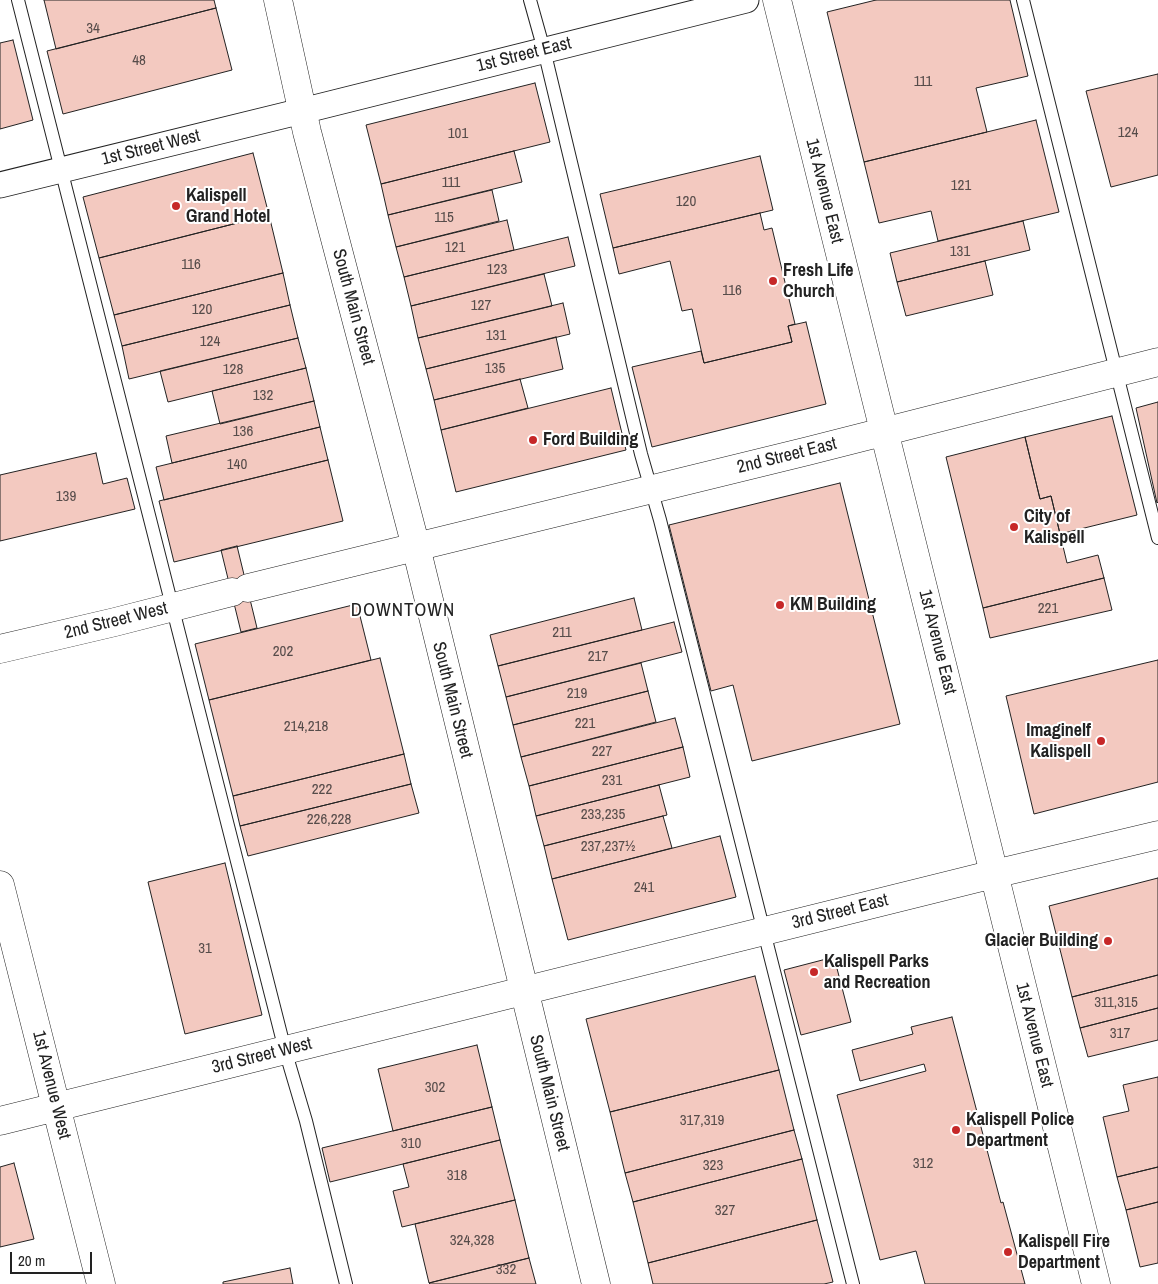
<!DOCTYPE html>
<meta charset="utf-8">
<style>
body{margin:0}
#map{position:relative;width:1158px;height:1284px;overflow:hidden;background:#fff;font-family:"Archivo Narrow",sans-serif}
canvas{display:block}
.scale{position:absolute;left:10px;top:1252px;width:82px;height:22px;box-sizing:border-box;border:2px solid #222;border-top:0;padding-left:6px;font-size:15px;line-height:18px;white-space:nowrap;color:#222;-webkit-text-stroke:4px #fff;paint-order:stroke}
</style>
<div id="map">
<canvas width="1158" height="1284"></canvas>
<div class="scale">20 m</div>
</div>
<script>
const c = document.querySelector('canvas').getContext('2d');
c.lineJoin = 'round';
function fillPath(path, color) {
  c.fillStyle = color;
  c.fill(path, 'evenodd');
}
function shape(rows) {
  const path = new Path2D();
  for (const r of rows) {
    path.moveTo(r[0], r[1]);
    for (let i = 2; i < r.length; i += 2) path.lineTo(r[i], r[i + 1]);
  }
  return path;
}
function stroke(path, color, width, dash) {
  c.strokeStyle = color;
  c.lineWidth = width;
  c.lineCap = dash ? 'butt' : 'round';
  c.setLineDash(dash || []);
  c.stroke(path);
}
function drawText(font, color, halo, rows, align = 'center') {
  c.font = font + ' "Archivo Narrow",sans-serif';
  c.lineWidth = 4;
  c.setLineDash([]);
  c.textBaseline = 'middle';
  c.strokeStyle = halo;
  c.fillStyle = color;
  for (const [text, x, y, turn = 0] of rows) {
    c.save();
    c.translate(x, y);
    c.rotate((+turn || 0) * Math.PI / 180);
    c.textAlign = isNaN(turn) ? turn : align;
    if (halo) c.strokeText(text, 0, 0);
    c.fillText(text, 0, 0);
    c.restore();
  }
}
const building = shape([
 [44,0,214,0,216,8,56,49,44,0],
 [876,0,1010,0,1028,76,976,88,987,132,864,162,827,12,876,0],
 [216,8,232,70,63,114,47,51,216,8],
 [13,40,33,120,0,129,0,43,13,40],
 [1158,74,1158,175,1111,187,1086,91,1158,74],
 [535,83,550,142,381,184,366,125,535,83],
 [1036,120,1059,212,938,241,931,211,879,223,864,162,1036,120],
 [514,151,522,182,388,215,381,184,514,151],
 [253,153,269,215,99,258,83,197,253,153],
 [760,156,773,210,613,248,600,194,760,156],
 [492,190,499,221,396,247,388,215,492,190],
 [760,213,764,230,772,228,795,324,788,326,792,342,704,363,692,309,682,311,670,261,619,274,613,248,760,213],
 [269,215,283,273,114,315,99,258,269,215],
 [507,220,514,250,404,277,396,247,507,220],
 [1023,221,1030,250,897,282,890,253,1023,221],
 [568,237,575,266,411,306,404,277,568,237],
 [985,261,993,295,906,316,897,282,985,261],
 [283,273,290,305,122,346,114,315,283,273],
 [544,274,552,306,418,338,411,306,544,274],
 [563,303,570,334,426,369,418,338,563,303],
 [290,305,298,338,129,379,122,346,290,305],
 [806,322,826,404,652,447,632,367,701,351,704,363,792,342,788,326,806,322],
 [556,337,563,369,434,400,426,369,556,337],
 [298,338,306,368,168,402,160,371,298,338],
 [306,368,314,401,220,424,212,391,306,368],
 [520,379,528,408,441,430,434,400,520,379],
 [611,388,626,450,456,492,441,430,611,388],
 [314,401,320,427,172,463,166,436,314,401],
 [1158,402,1158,502,1157,503,1136,408,1158,402],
 [1112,416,1137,515,1060,534,1051,496,1040,499,1025,437,1112,416],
 [320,427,328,460,164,500,156,467,320,427],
 [1025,437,1040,499,1051,496,1067,563,1098,555,1104,578,983,608,946,457,1025,437],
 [96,453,103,484,127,478,135,509,0,541,0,475,96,453],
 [328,460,343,521,174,562,159,501,328,460],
 [840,483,900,724,752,761,733,685,711,691,669,525,840,483],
 [237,546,257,628,241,632,221,550,237,546],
 [1104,578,1112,610,990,638,983,608,1104,578],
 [634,598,642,630,498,666,490,635,634,598],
 [357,604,371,660,209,700,195,644,357,604],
 [674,622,682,652,506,697,498,666,674,622],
 [380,658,404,754,233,796,209,700,380,658],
 [1158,660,1158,782,1034,814,1006,696,1158,660],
 [641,663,648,691,513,725,506,697,641,663],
 [648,691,656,722,521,757,513,725,648,691],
 [675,718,683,747,529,786,521,757,675,718],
 [683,747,690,777,536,816,529,786,683,747],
 [404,754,411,784,240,826,233,796,404,754],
 [411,784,419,813,248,856,240,826,411,784],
 [659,785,667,815,544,846,536,816,659,785],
 [663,816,672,848,552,879,544,846,663,816],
 [720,836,736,897,568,940,552,879,720,836],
 [225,863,262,1015,185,1034,148,882,225,863],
 [1158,878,1158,975,1072,997,1049,906,1158,878],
 [834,957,851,1022,801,1035,784,970,834,957],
 [1158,975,1158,1008,1080,1028,1072,997,1158,975],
 [755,976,779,1070,610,1112,586,1019,755,976],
 [1158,1008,1158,1040,1088,1057,1080,1028,1158,1008],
 [952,1017,1001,1203,1003,1202,1025,1284,925,1284,916,1251,880,1260,837,1095,926,1071,924,1064,860,1081,852,1050,913,1034,911,1027,952,1017],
 [477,1045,492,1107,393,1131,378,1069,477,1045],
 [779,1070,794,1130,625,1173,610,1112,779,1070],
 [1158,1077,1158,1167,1117,1177,1103,1117,1129,1111,1123,1085,1158,1077],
 [492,1107,500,1140,330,1182,322,1148,492,1107],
 [794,1130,802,1159,633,1202,625,1173,794,1130],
 [500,1140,515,1200,402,1227,393,1191,409,1187,403,1164,500,1140],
 [802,1159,817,1220,648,1263,633,1202,802,1159],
 [14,1163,34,1239,0,1247,0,1167,14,1163],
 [1158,1167,1158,1202,1126,1210,1117,1177,1158,1167],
 [515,1200,529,1258,429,1283,415,1224,515,1200],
 [1158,1202,1158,1263,1140,1267,1126,1210,1158,1202],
 [817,1220,833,1282,824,1284,653,1284,648,1263,817,1220],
 [529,1258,536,1284,430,1284,429,1283,529,1258],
 [290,1268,293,1284,223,1284,223,1282,290,1268]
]);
fillPath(building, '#f3c9c0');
stroke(building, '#222', 1);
const lane = shape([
 [18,0,285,1050,306,1121,346,1284],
 [530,0,544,50,641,454,660,520,853,1284],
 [1023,0,1158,538]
]);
const street = shape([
 [0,185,302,111,746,0]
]);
const secondary = shape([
 [777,0,1096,1284],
 [248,588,808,451,1158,362],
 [0,649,115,622,232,592],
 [0,885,101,1284],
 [0,1121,994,874,1158,835]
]);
const primary = shape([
 [278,0,307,132,416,547,596,1284]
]);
stroke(lane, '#222', 14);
stroke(street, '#222', 27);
stroke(secondary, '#222', 29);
stroke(primary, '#222', 29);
stroke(lane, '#fff', 12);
stroke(street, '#fff', 25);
stroke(secondary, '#fff', 28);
stroke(primary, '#fff', 28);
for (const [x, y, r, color] of [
 [176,206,5,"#c62828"],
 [773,281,5,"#c62828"],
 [533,440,5,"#c62828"],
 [1014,527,5,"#c62828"],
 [780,605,5,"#c62828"],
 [1101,741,5,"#c62828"],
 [1108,941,5,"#c62828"],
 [814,972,5,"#c62828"],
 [956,1130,5,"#c62828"],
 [1008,1252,5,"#c62828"]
]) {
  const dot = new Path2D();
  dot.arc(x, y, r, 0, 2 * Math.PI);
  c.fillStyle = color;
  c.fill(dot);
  stroke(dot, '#fff', 2);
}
drawText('15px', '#564c4a', null, [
 ["34",93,29],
 ["48",139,61],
 ["111",923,82],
 ["124",1128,133],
 ["101",458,134],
 ["111",451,183],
 ["121",961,186],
 ["120",686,202],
 ["115",444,218],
 ["121",455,248],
 ["131",960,252],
 ["116",191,265],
 ["123",497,270],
 ["116",732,291],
 ["127",481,306],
 ["120",202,310],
 ["131",496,336],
 ["124",210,342],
 ["135",495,369],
 ["128",233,370],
 ["132",263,396],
 ["136",243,432],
 ["140",237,465],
 ["139",66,497],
 ["221",1048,609],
 ["211",562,633],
 ["202",283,652],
 ["217",598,657],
 ["219",577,694],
 ["221",585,724],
 ["214,218",306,727],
 ["227",602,752],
 ["231",612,781],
 ["222",322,790],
 ["233,235",603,815],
 ["226,228",329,820],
 ["237,237½",608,847],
 ["241",644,888],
 ["31",205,949],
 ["311,315",1116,1003],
 ["317",1120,1034],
 ["302",435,1088],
 ["317,319",702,1121],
 ["310",411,1144],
 ["312",923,1164],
 ["323",713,1166],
 ["318",457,1176],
 ["327",725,1211],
 ["324,328",472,1241],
 ["332",506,1270]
]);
drawText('18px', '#222', '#fff', [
 ["1st Street East",524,55,-14],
 ["1st Street West",151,148,-14],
 ["1st Avenue East",824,191,76],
 ["South Main Street",353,307,75],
 ["2nd Street East",787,456,-14],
 ["2nd Street West",116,621,-14],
 ["1st Avenue East",937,642,76],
 ["South Main Street",452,700,76],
 ["3rd Street East",840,912,-14],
 ["1st Avenue East",1034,1035,76],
 ["3rd Street West",262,1056,-14],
 ["1st Avenue West",51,1085,76],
 ["South Main Street",549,1093,76]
]);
drawText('bold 18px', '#222', '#fff', [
 ["Kalispell",186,196],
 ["Grand Hotel",186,217],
 ["Fresh Life",783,271],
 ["Church",783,292],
 ["Ford Building",543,440],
 ["City of",1024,517],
 ["Kalispell",1024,538],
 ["KM Building",790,605],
 ["ImagineIf",1091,731,"right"],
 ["Kalispell",1091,752,"right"],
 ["Glacier Building",1098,941,"right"],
 ["Kalispell Parks",824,962],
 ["and Recreation",824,983],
 ["Kalispell Police",966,1120],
 ["Department",966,1141],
 ["Kalispell Fire",1018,1242],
 ["Department",1018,1263]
], 'left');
c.letterSpacing = '1px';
drawText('19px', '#222', '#fff', [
 ["DOWNTOWN",403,611]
]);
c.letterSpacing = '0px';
</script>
